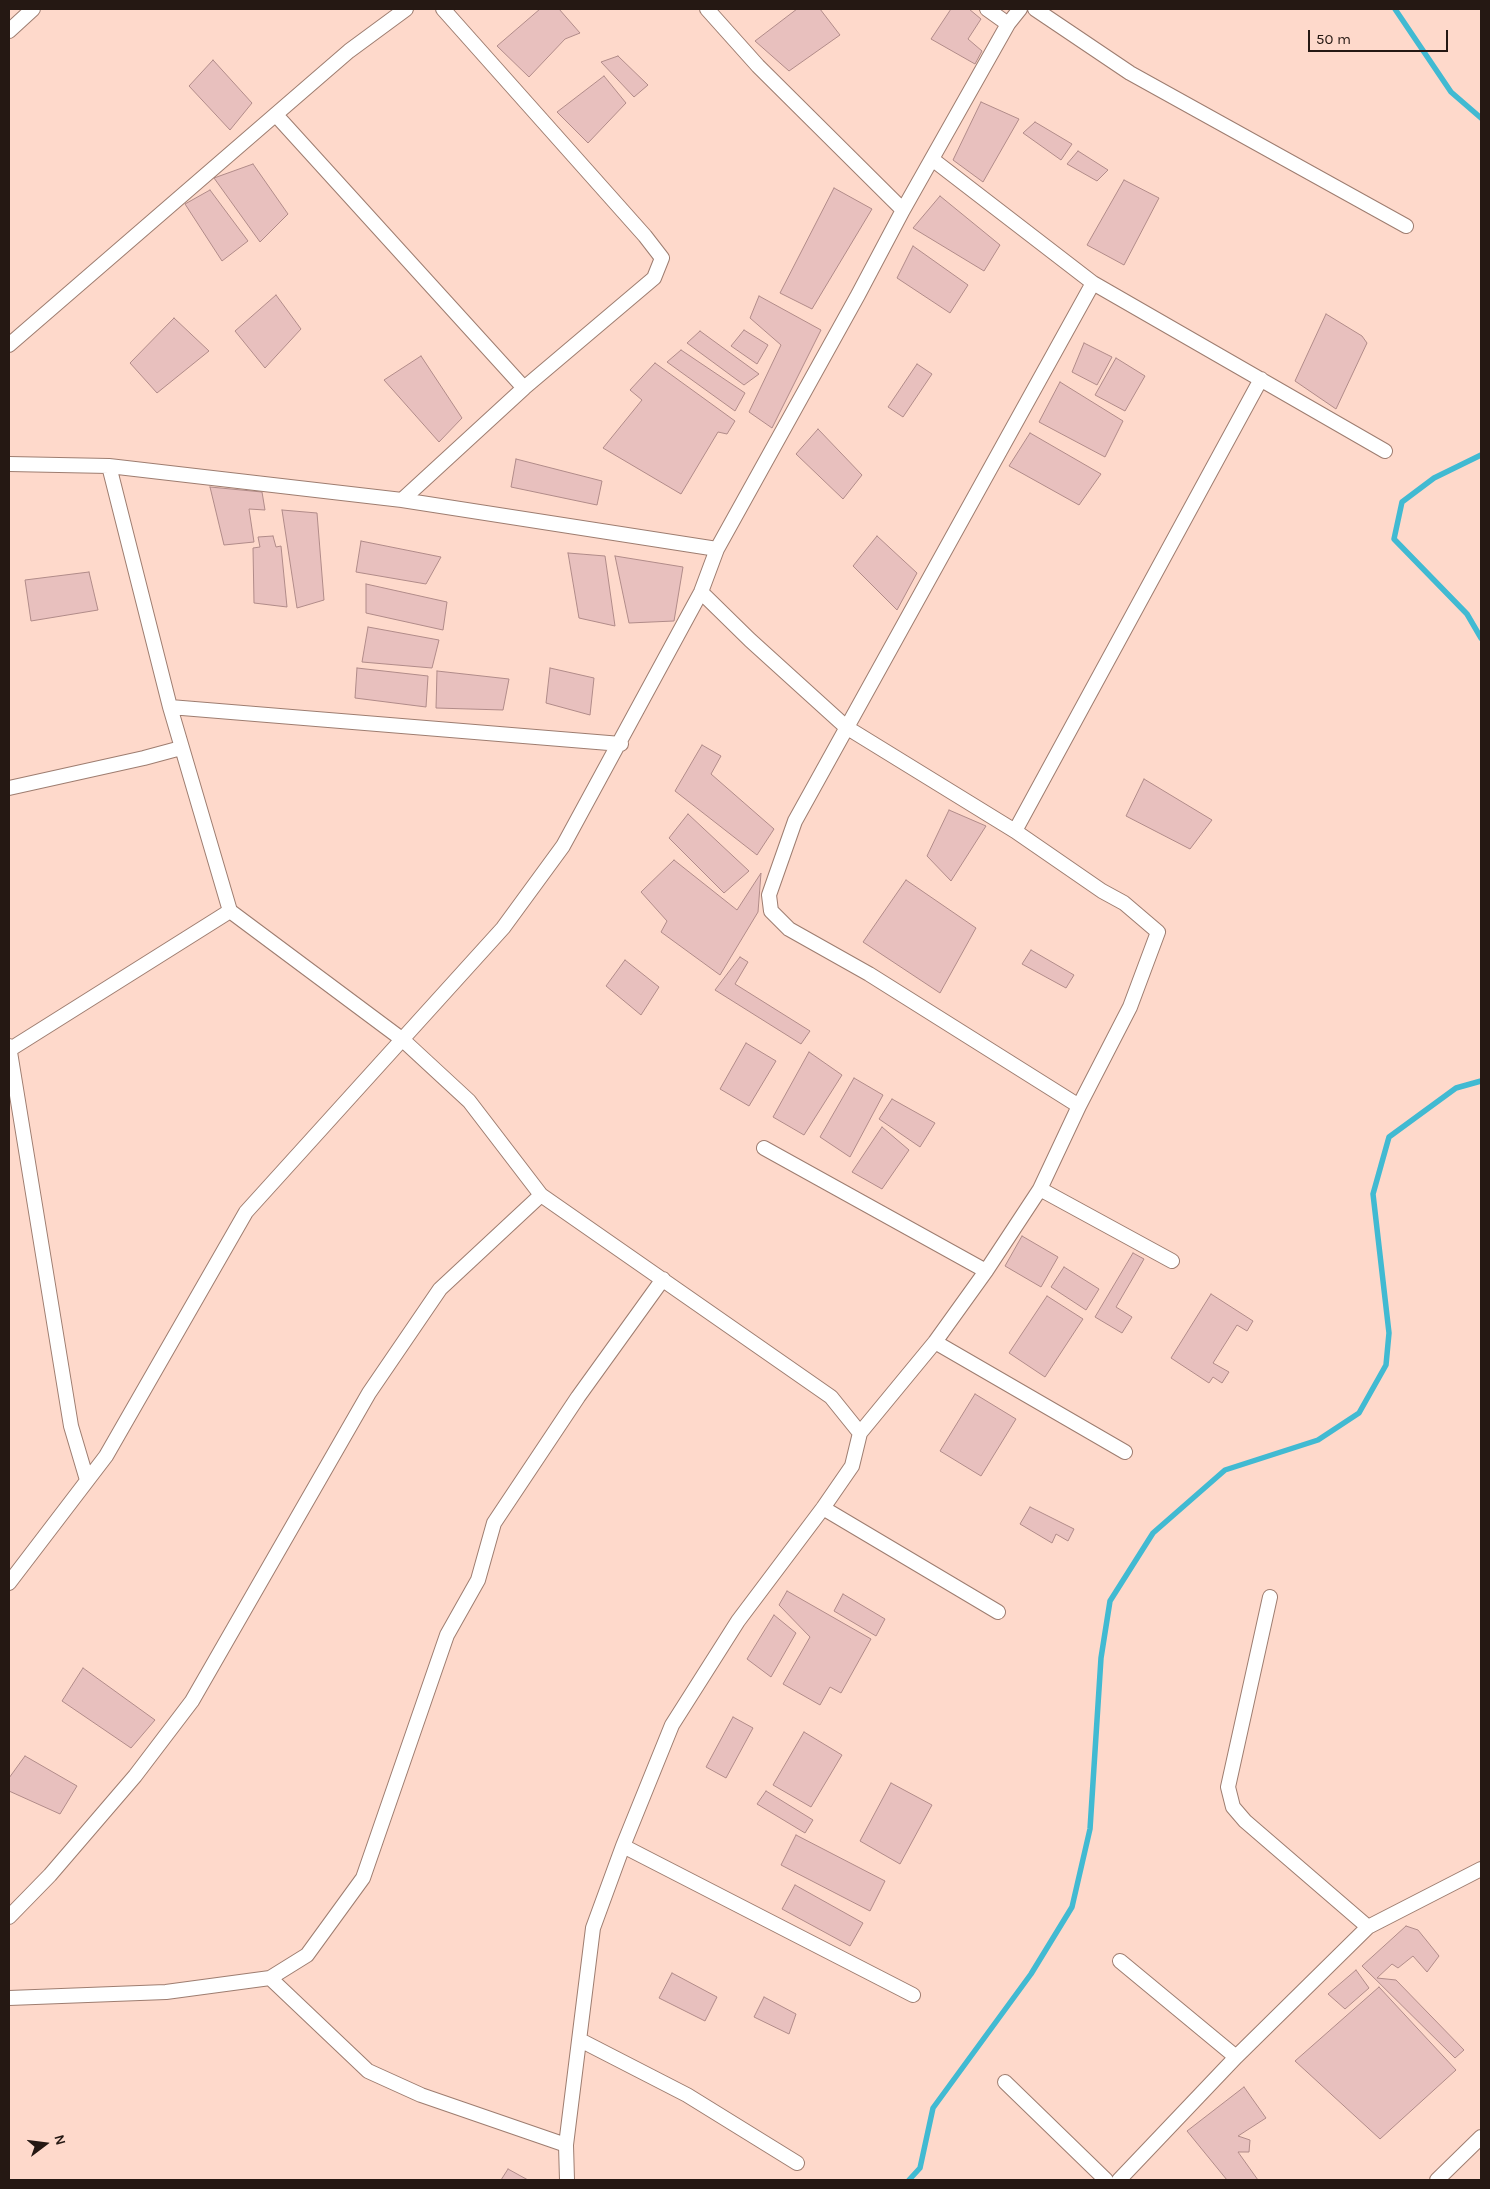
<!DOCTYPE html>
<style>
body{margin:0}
#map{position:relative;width:1490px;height:2189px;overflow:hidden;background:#fed9cb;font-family:Karla,sans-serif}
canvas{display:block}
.frame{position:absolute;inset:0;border:10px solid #251813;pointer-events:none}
.north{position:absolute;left:20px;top:2119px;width:50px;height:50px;-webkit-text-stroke:4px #fed9cb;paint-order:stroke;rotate:75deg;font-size:14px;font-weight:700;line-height:20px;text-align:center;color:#251813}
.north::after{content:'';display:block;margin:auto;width:18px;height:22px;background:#251813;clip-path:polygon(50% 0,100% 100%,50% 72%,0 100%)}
.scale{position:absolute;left:1308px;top:30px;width:140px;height:22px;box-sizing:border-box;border:2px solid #251813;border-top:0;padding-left:6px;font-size:15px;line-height:18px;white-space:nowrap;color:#251813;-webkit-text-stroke:4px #fed9cb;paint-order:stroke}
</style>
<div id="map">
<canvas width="1490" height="2189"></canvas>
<div class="frame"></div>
<div class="north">N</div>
<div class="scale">50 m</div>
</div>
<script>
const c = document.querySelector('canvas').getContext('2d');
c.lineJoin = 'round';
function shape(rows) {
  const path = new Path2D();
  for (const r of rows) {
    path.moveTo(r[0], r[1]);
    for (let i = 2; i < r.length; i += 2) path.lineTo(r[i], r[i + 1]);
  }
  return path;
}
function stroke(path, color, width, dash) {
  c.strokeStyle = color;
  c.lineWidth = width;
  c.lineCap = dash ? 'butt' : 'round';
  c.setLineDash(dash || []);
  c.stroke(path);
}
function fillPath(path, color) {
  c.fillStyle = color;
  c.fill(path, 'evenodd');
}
stroke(shape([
 [1395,9,1451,92,1481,118],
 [1481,455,1434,478,1402,502,1394,539,1467,614,1481,638],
 [909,2180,920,2168,933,2108,1031,1974,1072,1907,1090,1829,1101,1658,1110,1601,1153,1533,1225,1470,1318,1440,1359,1413,1386,1365,1389,1333,1373,1194,1389,1137,1456,1088,1481,1081]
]), '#41bad2', 5.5);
const building = shape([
 [540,9,559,9,580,33,565,39,529,77,497,46,540,9],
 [797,9,820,9,840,35,789,71,755,41,797,9],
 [951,9,969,9,981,19,968,39,982,51,975,64,931,39,951,9],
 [618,56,648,85,634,97,601,62,618,56],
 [213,60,252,103,230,130,189,86,213,60],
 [604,76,626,103,588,143,557,112,604,76],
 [981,102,1019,119,983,182,953,160,981,102],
 [1035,122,1072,144,1061,160,1023,133,1035,122],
 [1078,151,1108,170,1097,181,1067,164,1078,151],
 [253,164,288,214,260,242,214,178,253,164],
 [1124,180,1159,198,1124,265,1087,245,1124,180],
 [834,188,872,209,812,309,780,293,834,188],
 [210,190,248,241,222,261,185,204,210,190],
 [940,196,1000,245,984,271,913,228,940,196],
 [913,246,968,285,950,313,897,278,913,246],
 [276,295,301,329,265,368,235,331,276,295],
 [759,296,821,330,772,428,749,412,781,345,750,318,759,296],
 [1326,314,1362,336,1367,343,1336,409,1295,381,1326,314],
 [174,318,209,351,157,393,130,363,174,318],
 [744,330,768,345,757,364,731,346,744,330],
 [700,331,759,374,744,385,687,343,700,331],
 [1084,343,1112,357,1097,385,1072,372,1084,343],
 [681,350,745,393,735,411,667,362,681,350],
 [421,356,462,418,439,442,384,380,421,356],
 [1116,358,1145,376,1125,411,1095,395,1116,358],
 [655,363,735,421,727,434,718,432,681,494,603,448,642,400,630,390,655,363],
 [917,364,932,374,903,417,888,407,917,364],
 [1060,382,1123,421,1105,457,1039,422,1060,382],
 [818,429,862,475,843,499,796,454,818,429],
 [1030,433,1101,474,1079,505,1009,466,1030,433],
 [516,459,602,481,597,505,511,487,516,459],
 [210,487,262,492,265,510,249,509,254,542,224,545,210,487],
 [282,510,317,513,324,600,297,608,282,510],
 [273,536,276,547,281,546,287,607,254,603,253,548,260,547,258,537,273,536],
 [877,536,917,573,897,610,853,566,877,536],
 [361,541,441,557,426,584,356,572,361,541],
 [568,553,605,556,615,626,579,618,568,553],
 [615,556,683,567,674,621,629,623,615,556],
 [89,572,98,610,31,621,25,580,89,572],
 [366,584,447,602,443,630,366,613,366,584],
 [368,627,439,640,432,668,362,662,368,627],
 [357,668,428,676,426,707,355,698,357,668],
 [550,668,594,678,590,715,546,703,550,668],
 [437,671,509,679,503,710,436,708,437,671],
 [702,745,721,756,711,774,774,829,757,855,675,791,702,745],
 [1144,779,1212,820,1190,849,1126,816,1144,779],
 [949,810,986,826,951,881,927,856,949,810],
 [688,814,749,871,724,893,669,838,688,814],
 [674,860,737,910,761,873,758,912,720,975,661,932,667,921,641,892,674,860],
 [906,880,976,928,940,993,863,942,906,880],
 [1031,950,1074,975,1066,988,1022,964,1031,950],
 [740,957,748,962,735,984,810,1031,801,1044,715,990,740,957],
 [625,960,659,987,641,1015,606,986,625,960],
 [746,1043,776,1061,749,1106,720,1089,746,1043],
 [809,1052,842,1075,804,1135,773,1117,809,1052],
 [854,1078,883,1095,850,1157,820,1137,854,1078],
 [892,1099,935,1123,920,1147,879,1119,892,1099],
 [882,1127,909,1150,882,1189,852,1172,882,1127],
 [1022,1236,1058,1257,1041,1287,1005,1266,1022,1236],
 [1133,1253,1144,1259,1116,1307,1132,1317,1122,1333,1095,1317,1133,1253],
 [1064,1267,1099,1289,1086,1310,1051,1287,1064,1267],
 [1211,1294,1253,1321,1247,1331,1237,1325,1213,1363,1229,1372,1222,1383,1213,1377,1209,1383,1171,1358,1211,1294],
 [1047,1296,1083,1319,1045,1377,1009,1353,1047,1296],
 [975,1394,1016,1419,981,1476,940,1451,975,1394],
 [1030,1507,1074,1529,1068,1541,1056,1534,1052,1543,1020,1524,1030,1507],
 [787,1591,871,1639,841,1693,830,1687,820,1705,783,1684,810,1637,779,1605,787,1591],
 [843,1594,885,1619,876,1636,834,1611,843,1594],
 [774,1615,796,1633,771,1677,747,1659,774,1615],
 [83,1668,155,1720,131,1748,62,1701,83,1668],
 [733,1717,753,1728,726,1778,706,1767,733,1717],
 [804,1732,842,1755,811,1807,773,1785,804,1732],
 [25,1756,77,1786,60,1814,9,1791,9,1778,25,1756],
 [891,1783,932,1805,900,1864,860,1841,891,1783],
 [766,1791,813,1820,805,1833,757,1804,766,1791],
 [796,1835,885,1881,870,1911,781,1865,796,1835],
 [795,1885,863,1923,850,1946,782,1909,795,1885],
 [1406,1926,1418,1930,1439,1956,1427,1972,1413,1956,1398,1968,1392,1964,1377,1978,1396,1980,1464,2050,1455,2058,1362,1966,1406,1926],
 [1356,1970,1369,1988,1345,2009,1328,1994,1356,1970],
 [672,1973,717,1997,705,2021,659,1998,672,1973],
 [1379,1987,1456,2070,1380,2139,1295,2061,1379,1987],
 [764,1997,796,2014,789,2034,754,2017,764,1997],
 [1244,2087,1266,2118,1238,2136,1250,2140,1249,2152,1238,2152,1258,2180,1227,2180,1187,2131,1244,2087],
 [508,2169,528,2180,501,2180,508,2169]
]);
fillPath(building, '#e8c0be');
stroke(building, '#b18b89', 1);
const street = shape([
 [707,9,758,66,903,210],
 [987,9,1008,24],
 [1035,9,1130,73,1406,226],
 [9,31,33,9],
 [276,115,524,388],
 [932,159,1093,283,1385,451],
 [9,345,349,51,406,9],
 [9,464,109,466,402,500,717,549],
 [109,466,170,707,621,744],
 [402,500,524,388,654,278,662,258,645,236,443,9],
 [170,707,230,911,403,1040,469,1101,541,1195,831,1397,860,1433],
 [9,788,144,758,181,748],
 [1015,831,1261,379],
 [9,1046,71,1426,87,1480],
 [9,1050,230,911],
 [1079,1106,869,974,789,929,771,911,769,895,795,821,1093,283],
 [764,1148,986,1271],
 [1040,1189,1172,1261],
 [935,1342,1125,1452],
 [823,1508,998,1612],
 [9,1583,106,1456,246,1212,503,928,563,846,701,592,717,549,858,295,903,210,1008,24,1020,9],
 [1270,1597,1228,1787,1233,1807,1245,1821,1368,1927],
 [623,1846,913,1995],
 [9,1917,50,1875,135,1776,192,1701,369,1393,440,1289,541,1195],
 [1120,1961,1236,2057],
 [270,1978,368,2071,421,2095,566,2145],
 [9,1998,166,1992,270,1978,307,1955,363,1878,447,1635,478,1580,494,1523,578,1397,663,1279],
 [580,2040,687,2095,797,2163],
 [1005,2082,1106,2180],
 [567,2180,566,2145,593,1928,623,1846,672,1725,738,1621,823,1508,852,1466,860,1433,935,1342,986,1271,1040,1189,1079,1106,1130,1007,1158,932,1124,903,1102,891,1015,831,846,727,750,640,701,592],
 [1119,2180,1236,2057,1368,1927,1481,1869],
 [1437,2180,1481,2137]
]);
stroke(street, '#9e7d70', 16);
stroke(street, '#fff', 14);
</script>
